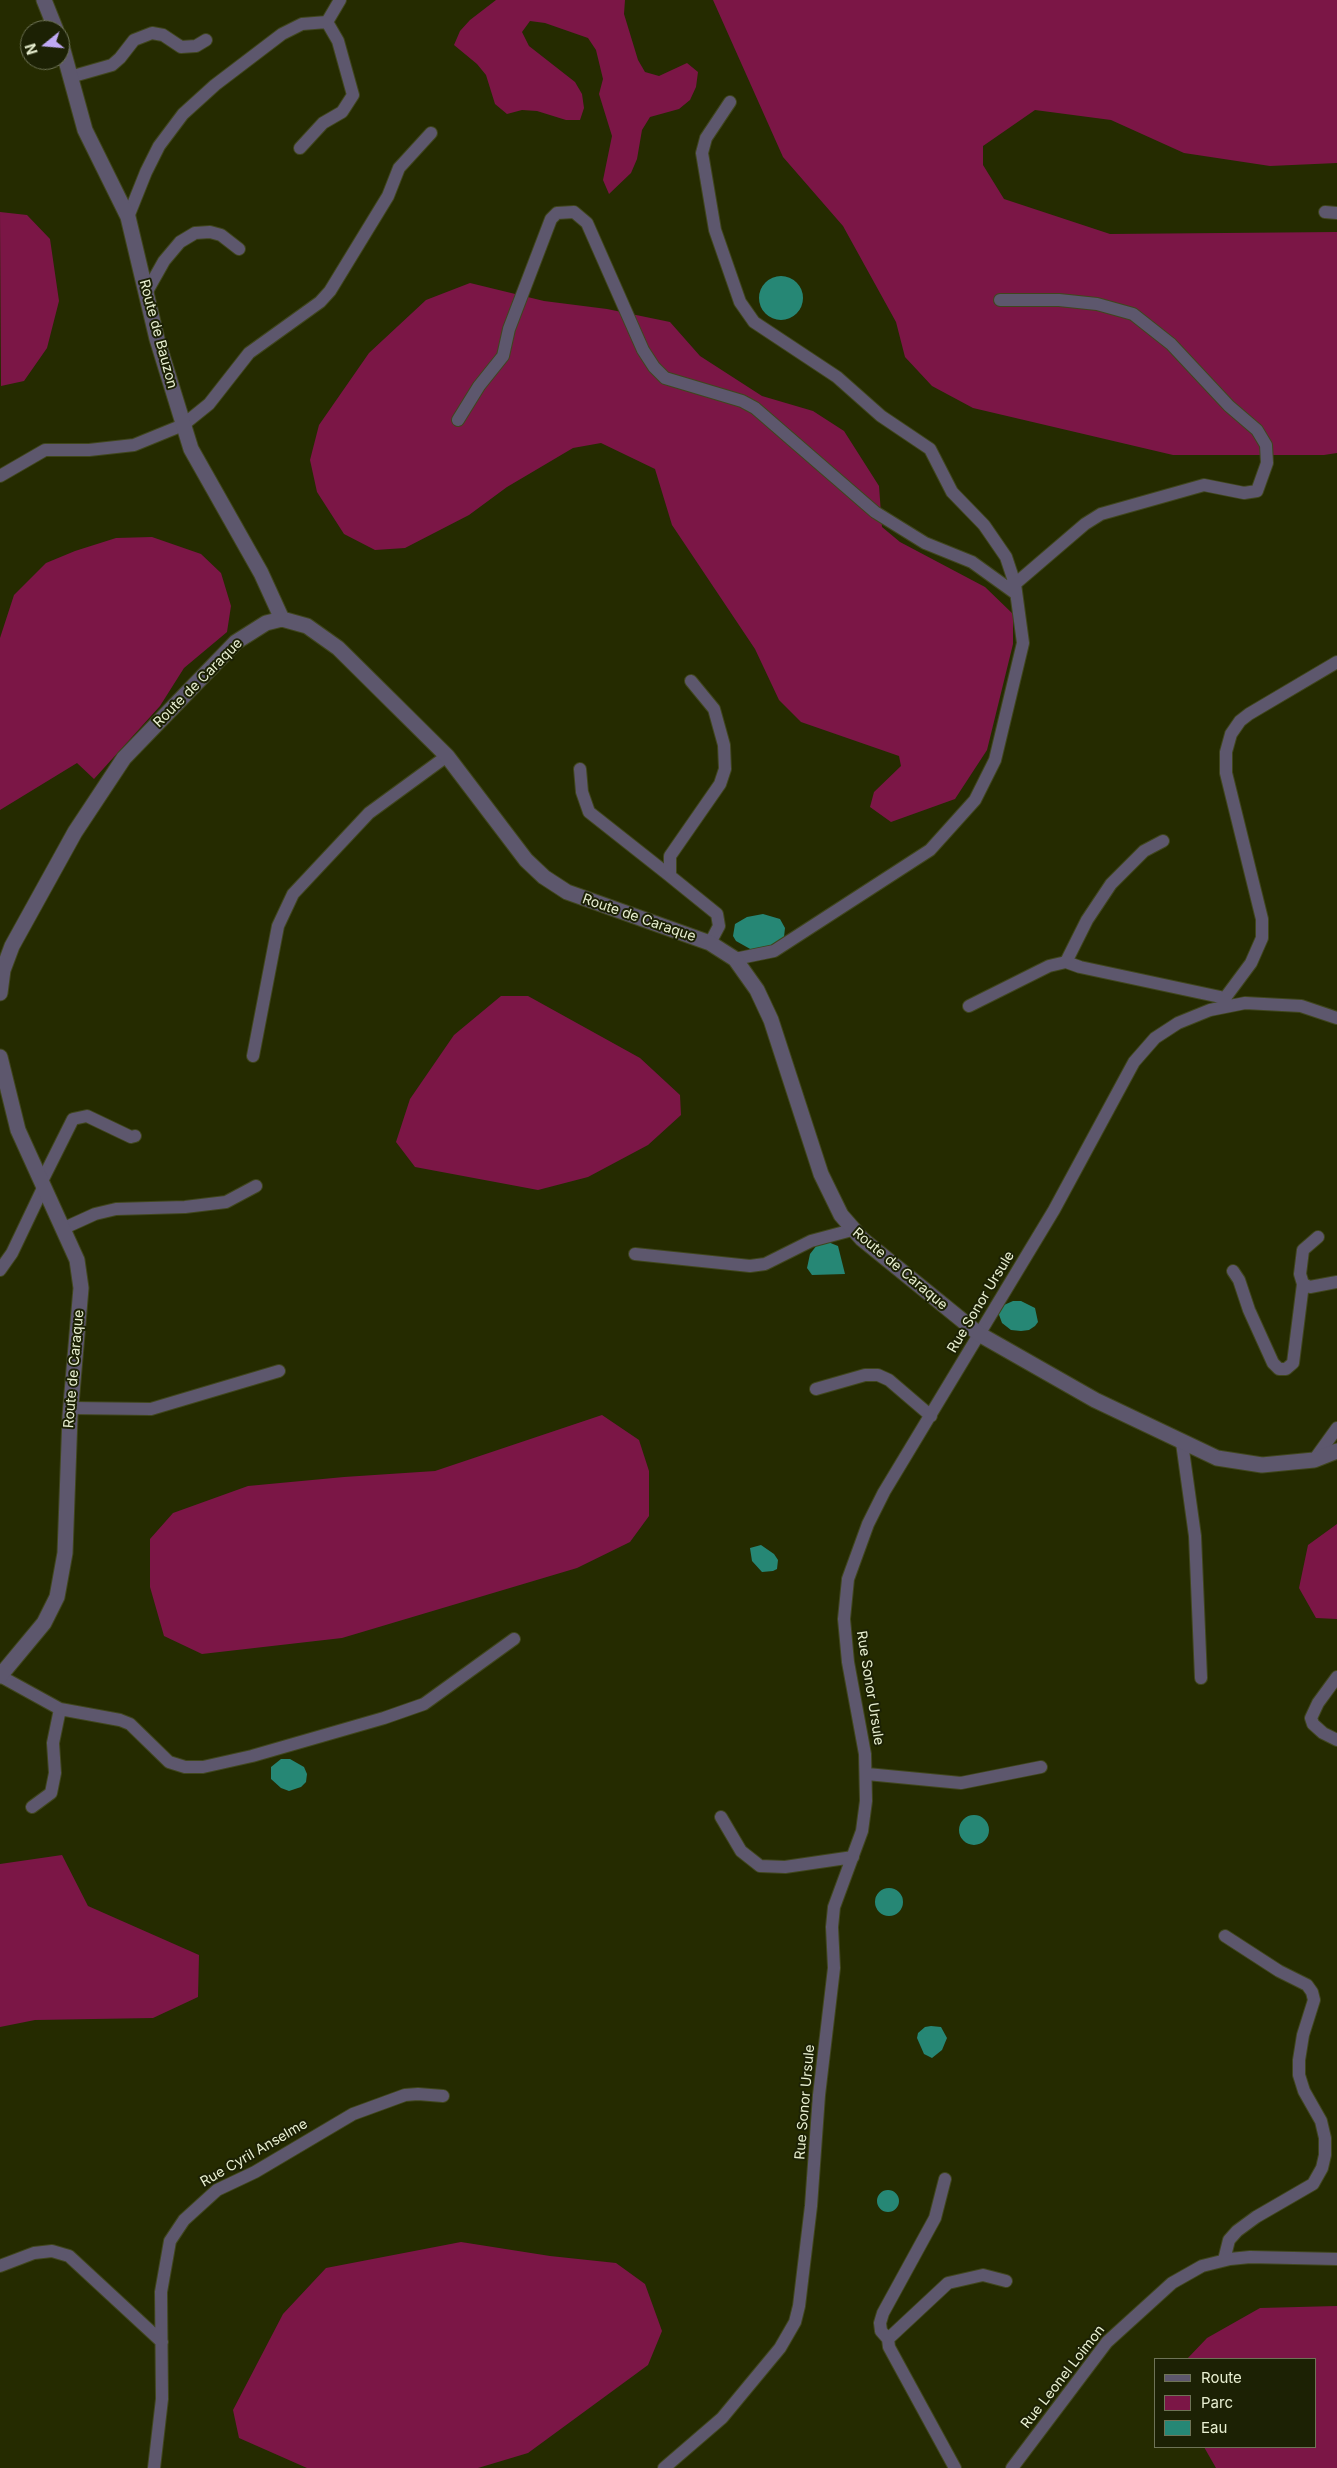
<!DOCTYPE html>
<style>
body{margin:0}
#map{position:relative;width:1337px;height:2468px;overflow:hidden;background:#252b00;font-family:Inter,sans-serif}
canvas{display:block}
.legend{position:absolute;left:1154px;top:2358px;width:162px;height:90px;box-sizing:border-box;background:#1c2104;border:1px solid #6e7356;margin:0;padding:6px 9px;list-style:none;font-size:15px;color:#e8efd1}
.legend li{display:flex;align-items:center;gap:10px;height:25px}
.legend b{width:25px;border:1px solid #6e7356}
.north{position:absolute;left:20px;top:20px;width:50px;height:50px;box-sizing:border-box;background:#1c2104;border:1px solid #6e7356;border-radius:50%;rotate:253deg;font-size:14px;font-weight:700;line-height:20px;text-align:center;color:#e8efd1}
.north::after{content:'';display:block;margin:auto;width:18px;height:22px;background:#bfa9f4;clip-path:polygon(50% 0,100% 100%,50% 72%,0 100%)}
</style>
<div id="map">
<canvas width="1337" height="2468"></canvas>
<ul class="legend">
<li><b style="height:6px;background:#5d576d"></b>Route</li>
<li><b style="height:14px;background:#7b1646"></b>Parc</li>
<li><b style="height:14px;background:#268775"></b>Eau</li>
</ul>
<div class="north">N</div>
</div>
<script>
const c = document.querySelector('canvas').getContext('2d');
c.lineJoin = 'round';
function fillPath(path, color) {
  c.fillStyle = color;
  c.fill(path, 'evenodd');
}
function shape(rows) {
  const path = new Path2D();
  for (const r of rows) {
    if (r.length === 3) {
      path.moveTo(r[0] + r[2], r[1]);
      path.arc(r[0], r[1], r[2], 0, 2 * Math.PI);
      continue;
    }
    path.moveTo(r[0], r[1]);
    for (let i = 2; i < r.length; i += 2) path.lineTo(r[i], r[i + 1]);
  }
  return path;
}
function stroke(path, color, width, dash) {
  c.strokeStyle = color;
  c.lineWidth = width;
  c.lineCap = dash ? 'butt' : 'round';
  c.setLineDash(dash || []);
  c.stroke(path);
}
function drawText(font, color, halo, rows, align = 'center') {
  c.font = font + ' Inter,sans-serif';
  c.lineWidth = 4;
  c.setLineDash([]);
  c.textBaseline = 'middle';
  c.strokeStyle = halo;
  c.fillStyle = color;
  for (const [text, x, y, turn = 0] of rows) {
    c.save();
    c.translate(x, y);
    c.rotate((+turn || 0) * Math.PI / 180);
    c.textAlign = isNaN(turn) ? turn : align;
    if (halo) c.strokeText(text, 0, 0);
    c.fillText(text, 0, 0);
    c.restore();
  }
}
fillPath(shape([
 [496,0,625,0,624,14,638,60,645,72,659,76,687,63,698,72,696,87,690,100,679,109,650,117,642,130,637,159,631,173,609,194,603,180,612,136,599,94,603,79,596,50,588,38,545,23,530,21,522,32,529,46,575,82,582,94,584,108,580,120,566,120,537,111,522,110,507,114,495,104,486,75,477,64,454,45,460,31,470,20],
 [713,0,1337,0,1337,163,1270,166,1184,153,1111,120,1035,110,983,146,983,165,1004,199,1110,234,1337,232,1337,453,1324,455,1173,455,973,408,932,386,905,357,896,322,843,226,783,157],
 [0,212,27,215,50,239,59,301,47,348,24,381,1,386],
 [470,283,544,301,607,309,670,322,700,356,762,396,813,411,844,431,879,486,882,527,900,542,985,587,1013,614,1013,644,987,750,955,799,891,822,870,807,874,792,901,766,899,756,801,722,779,700,755,649,672,525,655,469,601,443,573,448,507,487,469,515,405,548,375,550,344,534,317,492,310,460,319,425,369,353,426,300],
 [152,537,201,554,221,573,231,606,227,632,184,668,160,706,94,779,77,763,0,810,0,638,14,595,46,563,75,551,116,538],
 [501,996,528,996,640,1058,680,1095,681,1115,648,1145,588,1177,538,1190,415,1167,396,1142,410,1099,454,1035],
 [602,1415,639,1440,649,1471,649,1516,630,1542,577,1568,342,1638,202,1654,164,1636,150,1587,150,1539,173,1513,248,1486,344,1477,435,1471],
 [1337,1524,1337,1619,1316,1618,1299,1588,1308,1545],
 [62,1855,88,1906,199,1955,198,1997,153,2018,35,2020,0,2027,0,1864],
 [461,2242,550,2256,616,2263,645,2284,662,2331,648,2365,528,2453,478,2468,307,2468,239,2438,233,2410,283,2314,326,2268],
 [1337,2306,1337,2468,1216,2468,1204,2447,1316,2447,1316,2359,1187,2359,1207,2338,1260,2308]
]), '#7b1646');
fillPath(shape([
 [781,298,22],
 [763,914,780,919,785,928,784,937,774,945,752,950,736,941,733,936,735,924,747,917],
 [828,1242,838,1246,845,1274,812,1275,807,1268,810,1254,817,1245],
 [1013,1301,1021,1301,1035,1308,1038,1322,1035,1326,1029,1330,1021,1331,1011,1330,1002,1323,998,1312,1004,1305],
 [761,1545,774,1554,778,1560,777,1569,773,1571,762,1572,752,1561,750,1548],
 [281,1759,290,1759,304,1767,307,1774,306,1782,301,1787,289,1791,281,1788,271,1779,271,1767],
 [974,1830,15],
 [889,1902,14],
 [931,2026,941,2027,947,2038,942,2050,932,2058,924,2054,917,2038,918,2033,925,2027],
 [888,2201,11]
]), '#268775');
const minor = shape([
 [70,77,112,65,120,58,134,40,152,33,163,35,181,47,196,46,206,40],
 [730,102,706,138,702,153,715,230,740,302,754,322,837,377,881,416,930,449,952,492,984,525,1006,557,1015,584,1023,643,995,760,975,800,930,850,774,951,735,959],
 [300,148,323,123,342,112,353,95,338,41,327,22,340,0],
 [1325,212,1337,213],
 [128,217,146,172,159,146,183,114,215,85,282,34,302,24,327,22],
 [146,293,164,261,180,242,195,233,210,232,221,235,239,249],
 [1000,300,1059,300,1097,304,1133,314,1171,344,1229,406,1257,430,1266,445,1267,463,1257,491,1244,493,1204,485,1101,514,1085,524,1015,584],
 [458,420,479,386,503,356,509,329,551,219,557,213,574,212,587,223,643,350,654,367,665,378,742,401,755,408,875,512,925,543,972,562,1015,593],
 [0,476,45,450,89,450,134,445,183,425,209,404,249,353,320,302,330,291,388,196,399,168,431,133],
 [691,681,714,709,724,745,725,769,720,784,670,856,670,876,717,914,719,926,710,943],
 [580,769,582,792,589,812,670,876],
 [1066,962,1087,920,1111,884,1144,851,1163,841],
 [1225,998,1251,963,1262,938,1262,919,1226,773,1226,752,1231,734,1240,721,1249,714,1337,662],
 [969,1006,1049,966,1066,962,1080,967,1225,998],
 [253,1056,278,926,293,894,369,813,447,756],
 [41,1183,73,1119,87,1116,131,1137,135,1136],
 [62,1229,95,1214,116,1209,185,1207,226,1202,256,1186],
 [1318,1237,1303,1250,1300,1274,1303,1284,1310,1287,1337,1282],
 [635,1254,750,1266,765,1264,811,1241,852,1230],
 [0,1270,12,1253,43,1188],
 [1233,1271,1239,1280,1249,1310,1273,1363,1279,1369,1286,1369,1293,1363,1303,1284],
 [816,1389,865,1375,878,1375,889,1380,931,1416],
 [71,1408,151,1409,279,1371],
 [1182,1443,1195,1536,1201,1678],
 [1314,1460,1337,1428],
 [0,1676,60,1709],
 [1337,1677,1318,1703,1311,1718,1313,1724,1323,1733,1337,1740],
 [867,1774,961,1783,1041,1767],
 [32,1807,51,1793,55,1773,53,1743,60,1709,120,1720,130,1724,169,1762,185,1767,203,1767,252,1756,384,1718,424,1704,514,1639],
 [721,1817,741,1851,760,1866,785,1867,853,1857],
 [1224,2260,1229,2240,1237,2231,1256,2217,1313,2184,1322,2168,1325,2155,1325,2138,1321,2121,1304,2091,1299,2075,1299,2060,1303,2035,1314,2000,1312,1992,1307,1985,1279,1971,1225,1936],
 [0,2266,34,2253,52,2251,69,2256,162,2342],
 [888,2339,881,2331,880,2323,883,2313,935,2218,945,2179],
 [154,2468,162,2399,161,2292,170,2241,184,2220,217,2190,255,2172,353,2114,405,2095,418,2094,443,2096],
 [664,2468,722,2418,780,2348,795,2322,799,2306,811,2206,819,2095,834,1968,832,1927,834,1907,862,1831,866,1801,865,1754,848,1662,844,1619,848,1579,868,1524,884,1492,1054,1210,1134,1062,1155,1038,1178,1023,1210,1010,1245,1003,1301,1006,1337,1018],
 [955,2468,889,2347,888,2339,948,2283,983,2275,1006,2281],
 [1012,2468,1107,2342,1172,2283,1202,2266,1230,2259,1250,2257,1337,2259]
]);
const tertiary = shape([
 [44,0,56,30],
 [60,39,85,130,128,217,157,339,191,449,261,573,282,619],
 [0,993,3,970,12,946,75,832,124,758,236,642,266,623,282,619,307,626,338,648,447,756,526,860,544,877,567,892,710,943,735,959,757,990,771,1020,821,1174,841,1215,862,1239,979,1334,1095,1400,1217,1458,1262,1465,1314,1460,1337,1451],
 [0,1057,18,1130,77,1260,81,1288,70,1416,65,1553,57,1597,44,1623,0,1676]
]);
stroke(minor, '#40461d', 14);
stroke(tertiary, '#40461d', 17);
stroke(minor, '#5d576d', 12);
stroke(tertiary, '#5d576d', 15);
drawText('14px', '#e8efd1', '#1c2104', [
 ["Route de Bauzon",158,334,75],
 ["Route de Caraque",198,683,-45],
 ["Route de Caraque",639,918,19],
 ["Route de Caraque",900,1269,40],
 ["Rue Sonor Ursule",981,1302,-59],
 ["Route de Caraque",74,1369,-85],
 ["Rue Sonor Ursule",870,1688,81],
 ["Rue Sonor Ursule",805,2102,-85],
 ["Rue Cyril Anselme",254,2153,-30],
 ["Rue Leonel Loimon",1063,2377,-52]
]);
</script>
